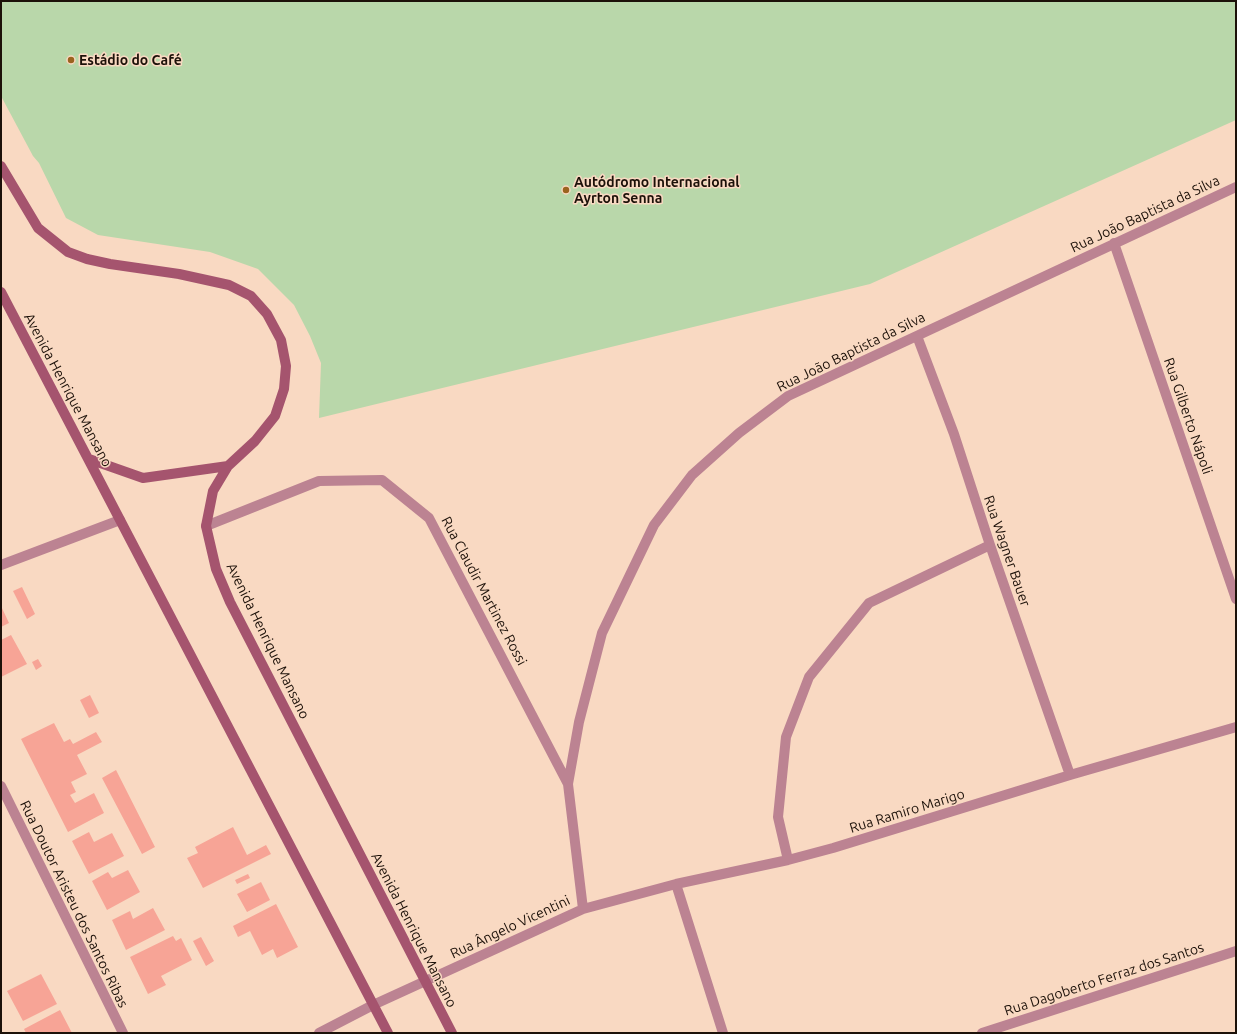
<!DOCTYPE html>
<meta charset="utf-8">
<style>
body{margin:0}
#map{position:relative;width:1237px;height:1034px;overflow:hidden;background:#f9d9c2;font-family:Ubuntu,sans-serif}
canvas{display:block}
.frame{position:absolute;inset:0;border:2px solid #1c1109;pointer-events:none}
</style>
<div id="map">
<canvas width="1237" height="1034"></canvas>
<div class="frame"></div>
</div>
<script>
const c = document.querySelector('canvas').getContext('2d');
c.lineJoin = 'round';
function fillPath(path, color) {
  c.fillStyle = color;
  c.fill(path, 'evenodd');
}
function shape(rows) {
  const path = new Path2D();
  for (const r of rows) {
    path.moveTo(r[0], r[1]);
    for (let i = 2; i < r.length; i += 2) path.lineTo(r[i], r[i + 1]);
  }
  return path;
}
function stroke(path, color, width, dash) {
  c.strokeStyle = color;
  c.lineWidth = width;
  c.lineCap = dash ? 'butt' : 'round';
  c.setLineDash(dash || []);
  c.stroke(path);
}
function drawText(font, color, halo, rows, align = 'center') {
  c.font = font + ' Ubuntu,sans-serif';
  c.lineWidth = 3;
  c.setLineDash([]);
  c.textBaseline = 'middle';
  c.strokeStyle = halo;
  c.fillStyle = color;
  for (const [text, x, y, turn = 0] of rows) {
    c.save();
    c.translate(x, y);
    c.rotate((+turn || 0) * Math.PI / 180);
    c.textAlign = isNaN(turn) ? turn : align;
    if (halo) c.strokeText(text, 0, 0);
    c.fillText(text, 0, 0);
    c.restore();
  }
}
fillPath(shape([
 [1,1,1236,1,1236,120,870,284,319,418,321,363,310,336,294,305,258,269,210,252,98,235,66,218,39,163,33,156,1,96]
]), '#b9d7aa');
fillPath(shape([
 [22,587,35,614,27,619,13,591],
 [1,606,9,623,1,627],
 [11,635,27,664,1,677,1,640],
 [38,659,42,666,36,670,32,662],
 [90,695,99,713,89,718,80,700],
 [54,723,64,742,70,739,73,744,96,732,102,742,77,755,87,774,71,782,76,792,70,795,75,803,94,793,104,813,68,832,21,739],
 [116,770,155,847,142,854,102,778],
 [233,827,247,855,266,845,271,854,203,888,187,858,198,853,195,847],
 [89,832,94,842,112,833,124,856,89,874,72,841],
 [128,870,140,892,107,910,92,881,108,872,112,878],
 [248,874,250,878,237,884,235,880],
 [261,882,270,900,247,912,237,894],
 [276,904,298,947,277,958,273,949,262,955,250,931,238,937,233,926],
 [153,908,165,930,126,950,112,920,130,911,133,919],
 [173,936,176,941,181,938,192,960,161,976,166,985,148,994,130,957],
 [201,937,214,961,206,966,193,941],
 [41,974,57,1004,23,1021,7,991],
 [60,1010,72,1033,26,1033,24,1029]
]), '#f7a496');
stroke(shape([
 [1114,243,1236,599],
 [917,336,954,434,990,545,1070,775],
 [206,526,319,481,382,480,429,518,568,784,583,909],
 [1,565,120,520],
 [568,784,579,722,602,633,654,525,692,475,739,433,788,396,1236,187],
 [1,786,123,1033],
 [788,860,778,817,786,737,809,677,869,603,990,545],
 [676,884,723,1033],
 [319,1033,373,1005,583,909,676,884,788,860,833,848,1070,775,1236,727],
 [982,1033,1236,951]
]), '#bc8392', 10);
stroke(shape([
 [1,166,38,228,68,252,87,259,110,264,179,274,229,285,251,296,267,314,281,340,286,366,284,389,275,416,255,441,228,466,213,491,206,526,216,569,230,602,452,1033],
 [1,292,388,1033],
 [89,459,143,478,228,466]
]), '#a5546e', 10);
for (const [x, y, r, color] of [
 [71,60,4,"#9b631f"],
 [566,190,4,"#9b631f"]
]) {
  const dot = new Path2D();
  dot.arc(x, y, r, 0, 2 * Math.PI);
  c.fillStyle = color;
  c.fill(dot);
  stroke(dot, '#f9d9c2', 1.5);
}
drawText('bold 14px', '#1c1109', '#f9d9c2', [
 ["Estádio do Café",79,60],
 ["Autódromo Internacional",574,182],
 ["Ayrton Senna",574,198]
], 'left');
drawText('14px', '#1c1109', '#f9d9c2', [
 ["Rua João Baptista da Silva",1145,214,-25],
 ["Rua João Baptista da Silva",851,352,-26],
 ["Avenida Henrique Mansano",68,390,62],
 ["Rua Gilberto Nápoli",1188,416,71],
 ["Rua Wagner Bauer",1007,551,71],
 ["Rua Claudir Martinez Rossi",484,591,62],
 ["Avenida Henrique Mansano",268,641,64],
 ["Rua Ramiro Marigo",907,811,-17],
 ["Rua Doutor Aristeu dos Santos Ribas",74,904,64],
 ["Rua Ângelo Vicentini",510,927,-25],
 ["Avenida Henrique Mansano",414,930,63],
 ["Rua Dagoberto Ferraz dos Santos",1104,979,-18]
]);
</script>
